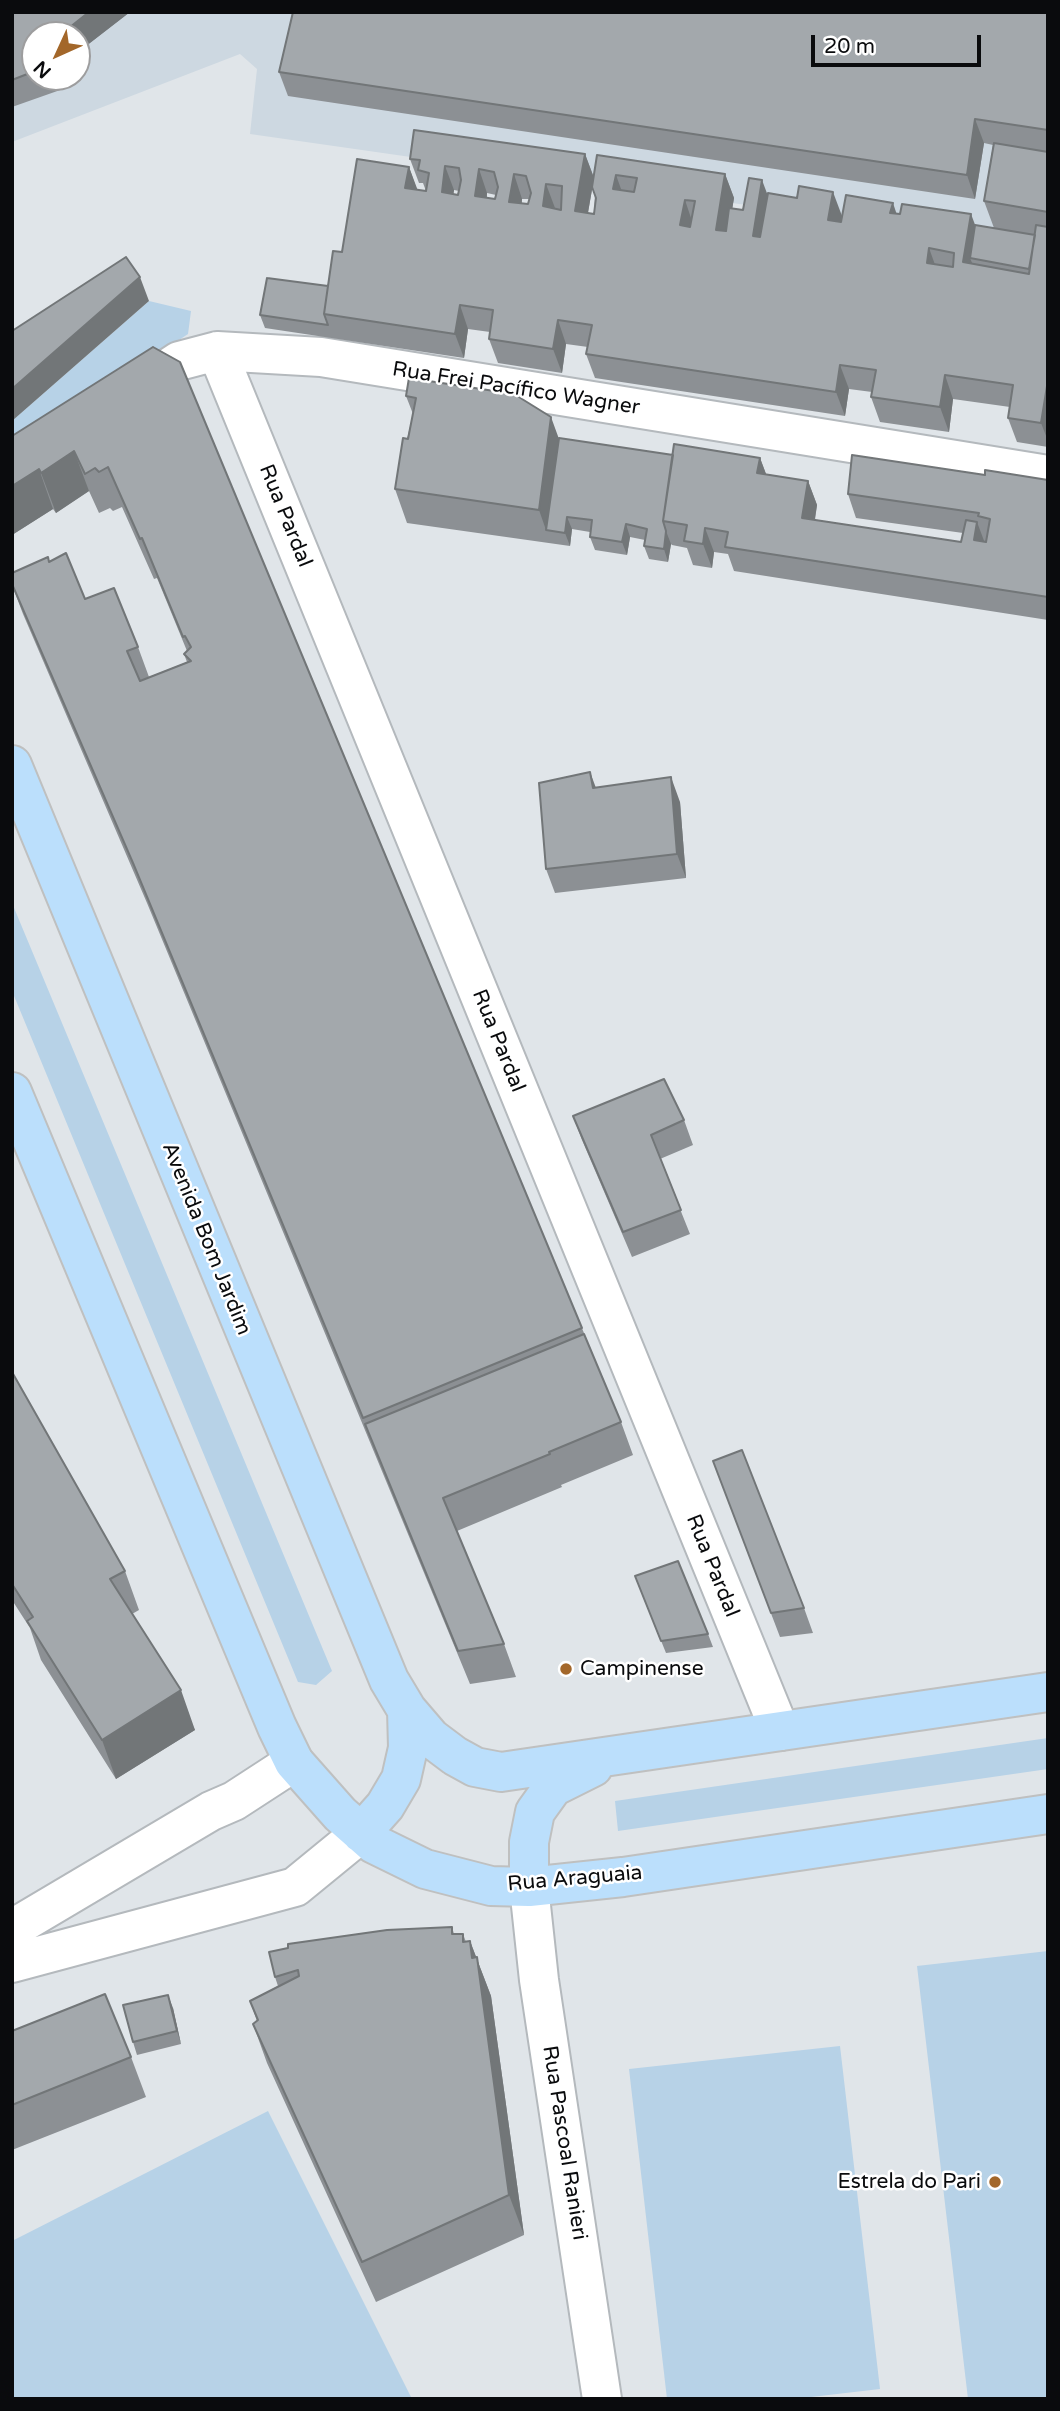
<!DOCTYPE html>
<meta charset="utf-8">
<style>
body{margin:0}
#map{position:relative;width:1060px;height:2411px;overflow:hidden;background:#e0e5e9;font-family:"Varela Round",sans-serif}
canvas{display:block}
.frame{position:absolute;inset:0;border:14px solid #0a0b0d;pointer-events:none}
.north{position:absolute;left:21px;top:21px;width:70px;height:70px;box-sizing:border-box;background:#fff;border:2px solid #9d9d9e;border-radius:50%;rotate:225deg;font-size:19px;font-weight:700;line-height:28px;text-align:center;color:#0a0b0d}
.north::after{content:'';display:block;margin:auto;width:24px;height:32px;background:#a3672a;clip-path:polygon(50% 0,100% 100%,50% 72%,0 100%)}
.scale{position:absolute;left:811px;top:35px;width:170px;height:32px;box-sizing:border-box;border:4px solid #0a0b0d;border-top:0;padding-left:9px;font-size:21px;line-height:24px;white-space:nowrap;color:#0a0b0d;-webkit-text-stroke:5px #fff;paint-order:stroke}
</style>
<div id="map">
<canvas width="1060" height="2411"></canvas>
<div class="frame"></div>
<div class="north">N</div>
<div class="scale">20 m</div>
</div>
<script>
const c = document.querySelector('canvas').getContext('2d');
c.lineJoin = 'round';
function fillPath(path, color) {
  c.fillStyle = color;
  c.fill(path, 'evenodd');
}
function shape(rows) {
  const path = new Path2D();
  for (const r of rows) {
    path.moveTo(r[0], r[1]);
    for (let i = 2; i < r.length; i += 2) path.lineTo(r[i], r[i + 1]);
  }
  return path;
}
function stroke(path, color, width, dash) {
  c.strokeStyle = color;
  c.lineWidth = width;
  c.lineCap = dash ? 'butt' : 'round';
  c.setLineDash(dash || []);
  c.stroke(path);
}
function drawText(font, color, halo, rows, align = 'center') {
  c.font = font + ' "Varela Round",sans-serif';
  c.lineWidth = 5;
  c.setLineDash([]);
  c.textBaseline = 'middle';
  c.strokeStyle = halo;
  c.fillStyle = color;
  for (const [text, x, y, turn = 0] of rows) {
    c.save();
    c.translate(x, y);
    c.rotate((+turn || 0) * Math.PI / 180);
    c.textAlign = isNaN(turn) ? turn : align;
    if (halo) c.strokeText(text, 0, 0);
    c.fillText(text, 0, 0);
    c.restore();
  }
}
fillPath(shape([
 [12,12,1048,12,998,241,250,134,257,69,240,54,12,142],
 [35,35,77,35,77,77,35,77]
]), '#cdd8e1');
fillPath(shape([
 [149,301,191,311,188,334,12,451,12,421],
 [12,903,332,1671,316,1685,298,1682,12,991],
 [1048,1738,1048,1769,618,1831,615,1801],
 [1048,1951,1048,2399,968,2399,917,1966],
 [840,2046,880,2389,794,2399,667,2399,629,2069],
 [268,2111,412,2399,12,2399,12,2241]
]), '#b7d2e7');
const minor = shape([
 [217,351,780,1731],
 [135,390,179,361,217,351,321,357,1048,475],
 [529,1887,539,1980,602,2399],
 [12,1929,211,1811,234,1801,294,1762],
 [12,1963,295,1887,361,1833]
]);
const major = shape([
 [12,765,389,1680,407,1710,431,1738,455,1756,475,1767,501,1772,1048,1692],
 [12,1092,277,1727,294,1762,340,1814,374,1844,425,1869,491,1886,529,1887,623,1877,1048,1814],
 [361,1833,385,1806,401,1779,408,1748,407,1710],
 [529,1887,529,1842,535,1812,553,1787,593,1767]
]);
stroke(minor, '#b4b9bd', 42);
stroke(major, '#bfc0c0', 42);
stroke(minor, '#fff', 38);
stroke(major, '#bbdffc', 38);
fillPath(shape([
 [12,12,130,12,77,53,77,35,35,35,35,77,61,77,63,89,12,107],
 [1048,12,1048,447,1017,442,1008,418,1010,407,953,399,949,432,880,422,871,397,872,392,849,389,845,416,595,378,586,354,588,347,566,344,562,373,498,363,489,339,490,332,468,329,464,358,265,328,260,315,328,286,342,252,409,167,417,190,426,191,423,183,419,183,410,159,585,154,594,178,588,213,594,214,597,155,725,174,734,198,732,209,743,210,768,195,842,216,841,222,897,214,994,228,984,201,993,145,984,143,975,199,288,96,279,72],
 [454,190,459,191,458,195,453,194],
 [487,193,496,195,495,199,487,198],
 [522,199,529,199,528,204,522,203],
 [180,362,621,1422,633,1455,561,1485,562,1487,457,1531,504,1644,516,1677,470,1684,147,903,23,614,12,585,12,573,48,557,49,561,85,599,138,647,149,677,187,662,184,654,187,651,157,578,154,579,122,507,113,511,110,508,99,513,89,491,56,513,53,509,12,535,12,436],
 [409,378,559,438,673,455,760,458,766,474,808,481,817,505,815,520,961,542,963,533,856,518,848,494,985,475,1048,480,1048,620,734,571,728,554,714,552,712,568,693,565,687,548,672,545,671,544,668,562,649,559,644,546,645,540,630,537,627,555,595,550,590,537,590,532,572,529,570,546,407,523,395,489,413,414,406,396],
 [596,787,680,802,686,878,555,893,546,869],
 [573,1116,684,1120,693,1145,660,1159,690,1234,632,1257,582,1140],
 [12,1372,125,1571,139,1610,132,1614,195,1730,116,1779,41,1660,30,1628,12,1600],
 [722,1485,804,1608,813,1633,780,1637],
 [635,1576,708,1634,713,1647,666,1653],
 [452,1927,454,1934,463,1934,466,1942,470,1941,491,1996,524,2235,376,2302,267,2063,253,2024,257,2021,250,2001,278,1986,275,1977],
 [173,2008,181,2044,137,2055,133,2042],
 [12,2031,131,2057,146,2097,12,2150]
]), '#8c9094');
fillPath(shape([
 [89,12,130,12,77,53,77,35,60,35],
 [975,119,984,143,975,199,967,175],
 [585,154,594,178,584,235,575,211],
 [445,166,454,190,451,216,442,192],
 [409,167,418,191,405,188],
 [479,169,487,193,484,220,475,196],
 [514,174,522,199,518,226,509,202],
 [725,174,734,198,725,254,716,230],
 [616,175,625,200,613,189],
 [762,180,771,204,762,261,753,236],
 [546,184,555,208,543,206],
 [833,192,842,216,837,245,828,220],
 [685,200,693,224,689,249,680,225],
 [893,203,901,227,890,213],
 [971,214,980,238,970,258,975,270,963,262],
 [929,248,938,273,927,263],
 [140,277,149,301,12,421,12,389],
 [460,305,468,329,464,358,455,334],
 [558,320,566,344,562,373,553,349],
 [840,365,849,389,845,416,836,392],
 [945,375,953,399,949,432,940,407],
 [1047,380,1048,381,1048,441,1041,423],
 [551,417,563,450,546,530,539,510],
 [74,451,89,491,56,513,41,473],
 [760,458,769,482,757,473],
 [39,469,53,509,12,535,12,486],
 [808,481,817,505,811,542,802,518],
 [567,517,572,529,570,546,565,533],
 [977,522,986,546,974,540],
 [626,524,630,537,627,555,622,542],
 [705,528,714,552,712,568,703,544],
 [666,531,671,544,668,562,664,549],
 [590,772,599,796,593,788],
 [671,777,680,802,686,878,677,854],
 [181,1690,195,1730,116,1779,102,1740],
 [470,1941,491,1996,524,2235,509,2195],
 [168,1995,173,2008,181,2044,177,2031]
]), '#727678');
const building = shape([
 [12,12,89,12,60,35,35,35,35,71,12,80,12,12],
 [293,12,1048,12,1048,130,975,119,967,175,279,72,293,12],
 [414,130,585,154,575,211,594,214,596,198,592,187,597,155,725,174,716,230,726,231,729,208,743,210,749,178,762,180,753,236,760,237,768,193,797,198,799,186,833,192,828,220,841,222,846,195,893,203,890,213,900,214,902,204,971,214,963,262,1029,274,1036,225,1048,227,1048,380,1041,423,1008,418,1013,385,945,375,940,407,871,397,876,370,840,365,836,392,586,354,592,325,558,320,553,349,489,339,493,310,460,305,455,334,324,314,333,251,342,252,357,159,409,167,405,188,426,191,429,173,418,170,420,160,410,159,414,130],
 [445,166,459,168,461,180,458,195,442,192,445,166],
 [479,169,494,172,498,187,495,199,475,196,479,169],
 [514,174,526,176,531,193,528,204,509,202,514,174],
 [616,175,637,178,634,192,613,189,616,175],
 [546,184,562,186,561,210,543,206,546,184],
 [685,200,695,201,690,227,680,225,685,200],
 [929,248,954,253,953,267,927,263,929,248],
 [994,143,1048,152,1048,212,984,201,994,143],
 [975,225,1035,235,1029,269,970,258,975,225],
 [126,257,140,277,12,389,12,331,126,257],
 [267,278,328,286,324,314,328,325,260,315,267,278],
 [153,347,180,362,582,1328,363,1418,133,863,12,584,12,573,48,557,49,562,66,553,85,599,114,588,138,647,127,651,140,681,191,661,184,654,191,647,185,636,183,637,142,538,140,539,108,467,99,472,95,468,85,474,74,451,41,473,39,469,12,486,12,436,153,347],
 [409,378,514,394,551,417,539,510,395,489,403,438,408,439,416,398,406,396,409,378],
 [559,438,673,455,663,521,666,531,664,549,644,546,647,529,626,524,622,542,590,537,592,520,567,517,565,533,546,530,559,438],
 [674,444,760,458,757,473,808,481,802,518,961,542,966,520,977,522,974,540,986,542,990,519,978,516,979,513,848,494,852,455,985,475,985,470,1048,480,1048,597,725,547,728,532,705,528,703,544,684,541,687,525,663,521,674,444],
 [590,772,593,788,671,777,677,854,546,869,539,783,590,772],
 [664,1079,684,1120,651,1135,681,1210,623,1232,573,1116,664,1079],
 [584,1334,621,1422,549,1452,550,1454,443,1498,504,1644,458,1651,365,1424,584,1334],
 [12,1372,125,1571,110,1579,181,1690,102,1740,27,1621,33,1617,12,1584,12,1372],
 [742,1450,804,1608,771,1613,713,1461,742,1450],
 [678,1561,708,1634,661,1641,635,1576,678,1561],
 [452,1927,452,1934,463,1934,463,1942,470,1941,472,1958,477,1957,509,2195,362,2262,253,2024,258,2020,250,2001,299,1976,298,1970,275,1977,269,1952,288,1948,288,1944,387,1930,452,1927],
 [105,1994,131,2057,12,2105,12,2031,105,1994],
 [168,1995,177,2031,133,2042,123,2005,168,1995]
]);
fillPath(building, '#a3a8ac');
stroke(building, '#727678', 2);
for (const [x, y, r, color] of [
 [566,1669,7,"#a3672a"],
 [995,2182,7,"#a3672a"]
]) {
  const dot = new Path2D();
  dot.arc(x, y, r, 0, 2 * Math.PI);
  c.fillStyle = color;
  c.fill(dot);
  stroke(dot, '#fff', 2.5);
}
drawText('21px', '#0a0b0d', '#fff', [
 ["Rua Frei Pacífico Wagner",516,389,9],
 ["Rua Pardal",285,516,68],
 ["Rua Pardal",498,1041,68],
 ["Avenida Bom Jardim",206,1239,68],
 ["Rua Pardal",712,1566,68],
 ["Rua Araguaia",575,1879,-5],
 ["Rua Pascoal Ranieri",564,2143,81]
]);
drawText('21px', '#0a0b0d', '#fff', [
 ["Campinense",580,1669],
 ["Estrela do Pari",981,2182,"right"]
], 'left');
</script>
